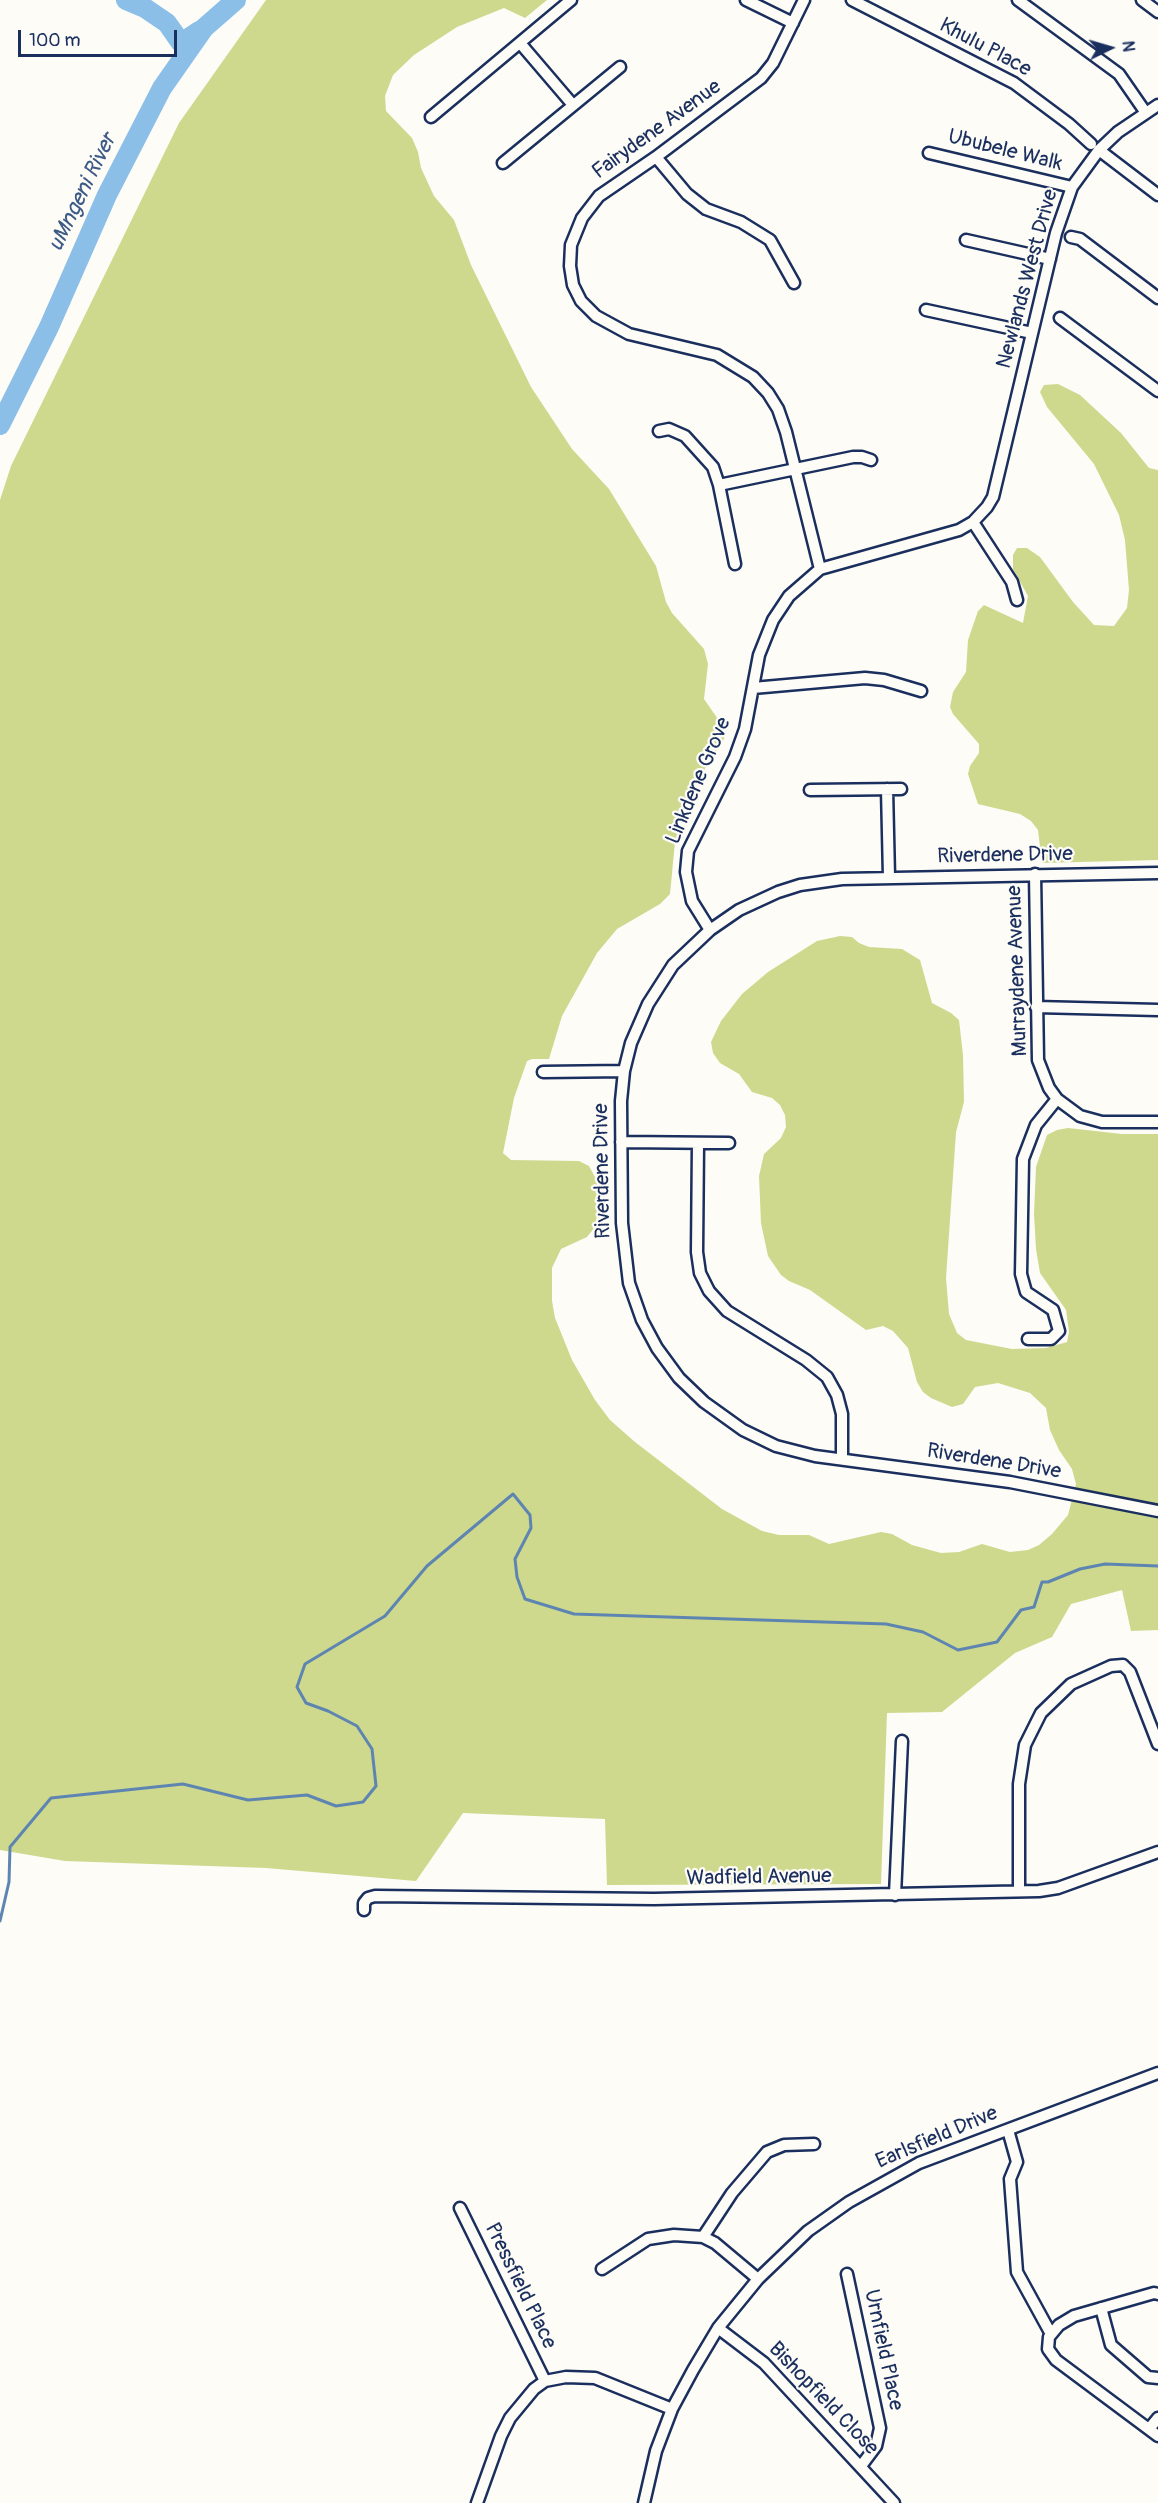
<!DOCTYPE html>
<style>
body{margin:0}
#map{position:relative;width:1158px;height:2503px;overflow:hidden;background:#fdfcf7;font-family:Pangolin,sans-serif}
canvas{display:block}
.north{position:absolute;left:1080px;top:18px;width:60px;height:60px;-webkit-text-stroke:4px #fdfcf7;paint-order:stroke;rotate:85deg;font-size:16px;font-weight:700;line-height:24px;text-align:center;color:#1b2f5e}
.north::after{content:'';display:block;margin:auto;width:21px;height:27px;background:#1b2f5e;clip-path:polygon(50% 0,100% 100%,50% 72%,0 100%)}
.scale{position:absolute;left:18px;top:30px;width:159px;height:27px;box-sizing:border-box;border:3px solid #1b2f5e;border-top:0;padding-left:8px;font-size:18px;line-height:21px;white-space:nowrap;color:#1b2f5e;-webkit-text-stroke:4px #fdfcf7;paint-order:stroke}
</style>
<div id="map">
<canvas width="1158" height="2503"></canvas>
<div class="north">N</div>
<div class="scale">100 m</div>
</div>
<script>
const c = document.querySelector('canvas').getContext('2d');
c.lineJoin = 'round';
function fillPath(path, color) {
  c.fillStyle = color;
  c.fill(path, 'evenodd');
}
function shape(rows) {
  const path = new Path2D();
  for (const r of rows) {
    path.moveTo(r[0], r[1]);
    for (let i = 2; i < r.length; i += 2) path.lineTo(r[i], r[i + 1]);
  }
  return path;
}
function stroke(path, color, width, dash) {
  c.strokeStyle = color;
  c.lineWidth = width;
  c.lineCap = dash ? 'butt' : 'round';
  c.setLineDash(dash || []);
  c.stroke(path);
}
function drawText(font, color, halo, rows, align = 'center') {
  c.font = font + ' Pangolin,sans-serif';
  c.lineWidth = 4.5;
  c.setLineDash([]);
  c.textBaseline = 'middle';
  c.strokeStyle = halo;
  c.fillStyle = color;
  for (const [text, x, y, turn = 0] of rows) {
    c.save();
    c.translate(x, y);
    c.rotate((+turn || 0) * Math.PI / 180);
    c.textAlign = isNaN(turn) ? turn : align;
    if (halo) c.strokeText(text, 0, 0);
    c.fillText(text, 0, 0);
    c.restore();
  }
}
fillPath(shape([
 [266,0,547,0,525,18,504,8,457,27,414,55,393,75,385,96,386,111,412,138,418,152,421,168,434,196,454,220,471,265,531,387,572,449,609,489,656,566,666,602,672,613,704,649,708,664,704,699,722,725,725,732,724,739,699,778,682,816,675,842,670,894,660,904,617,929,597,953,562,1016,549,1059,532,1059,527,1061,514,1098,503,1153,511,1160,579,1161,589,1166,597,1181,599,1200,595,1227,587,1237,561,1249,552,1268,552,1301,555,1318,572,1360,595,1400,610,1420,635,1442,722,1509,762,1531,779,1535,809,1535,829,1544,881,1532,892,1534,912,1545,941,1553,959,1552,982,1544,1010,1552,1028,1550,1039,1545,1052,1534,1068,1515,1076,1484,1072,1469,1059,1450,1050,1430,1046,1408,1030,1393,998,1383,975,1387,963,1404,952,1407,931,1398,923,1392,917,1382,908,1348,893,1331,883,1326,866,1330,810,1290,789,1281,781,1275,768,1256,761,1223,759,1176,764,1154,781,1138,786,1127,785,1115,780,1105,772,1098,752,1092,739,1074,720,1063,713,1053,711,1042,721,1021,742,994,768,972,817,941,840,936,852,937,859,943,869,947,902,949,920,960,932,1003,951,1013,959,1020,963,1055,964,1102,956,1132,946,1278,949,1314,957,1333,966,1340,1012,1349,1046,1348,1067,1342,1069,1332,1066,1310,1040,1273,1036,1249,1034,1214,1036,1167,1047,1135,1057,1130,1068,1128,1122,1134,1158,1134,1158,1630,1131,1631,1122,1590,1071,1604,1052,1637,1015,1653,942,1712,887,1713,881,1884,607,1885,605,1819,463,1813,416,1881,266,1868,65,1861,0,1850,0,500,11,466,179,123],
 [1058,384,1080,395,1121,433,1149,468,1158,470,1158,860,1042,863,1038,830,1031,821,1020,814,978,804,968,774,970,766,979,753,979,744,953,714,950,707,953,692,966,672,968,640,978,611,984,605,1023,623,1028,596,1013,569,1013,555,1017,548,1027,548,1040,557,1073,602,1094,625,1114,626,1127,608,1129,590,1125,540,1119,515,1094,464,1047,407,1040,392,1044,385]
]), '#ced98d');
stroke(shape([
 [0,1921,9,1882,10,1847,51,1798,183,1784,248,1800,307,1795,336,1806,363,1802,376,1786,372,1749,357,1726,328,1711,306,1703,297,1687,305,1664,385,1616,427,1566,513,1494,530,1515,531,1528,515,1559,517,1577,525,1599,574,1614,886,1624,923,1632,958,1650,997,1642,1021,1610,1034,1607,1042,1582,1048,1582,1080,1569,1105,1564,1158,1566]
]), '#5e85b1', 3);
stroke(shape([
 [126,0,145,8,167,23,181,43,199,31],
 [0,425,49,327,107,195,162,88,204,28,236,0]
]), '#8bbfe8', 20);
const minor = shape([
 [746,0,793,23],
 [804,0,773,63,761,78,656,157,599,196,582,218,571,245,570,266,573,285,581,301,596,316,629,334,717,355,753,377,768,393,778,409,786,432,820,569],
 [852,0,1014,83,1069,124,1091,144],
 [1018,0,1119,74,1146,113],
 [1142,0,1158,12],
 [520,43,573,105],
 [431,117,571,0],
 [1099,150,1158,195],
 [929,153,1072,187],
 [656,157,687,194,706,209,741,222,770,240,794,283],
 [503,163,620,67],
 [1071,237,1080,239,1158,298],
 [966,240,1050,259],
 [926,310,1032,333],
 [1060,318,1158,391],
 [659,431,669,429,685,436,713,467,719,485,735,564],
 [719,485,853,457,862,457,871,460],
 [973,522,1012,582,1017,600],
 [753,688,865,678,884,680,921,691],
 [887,789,889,877],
 [810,790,901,789],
 [1158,873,842,879,800,885,778,892,739,910,710,930,673,965,648,1004,631,1043,624,1071,621,1101,622,1223,629,1283,642,1320,657,1348,679,1378,704,1402,743,1430,776,1446,815,1456,1010,1482,1158,1511],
 [1035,874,1038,1060,1049,1088,1057,1099,1080,1116,1102,1122,1158,1122],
 [710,930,692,901,686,872,688,851,735,757,745,729,759,655,773,620,789,596,820,569,959,530,973,522,987,507,993,497,1056,233,1072,187,1099,150,1118,132,1158,105],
 [1036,1007,1158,1010],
 [543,1072,624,1071],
 [621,1142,729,1143],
 [698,1144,697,1252,700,1273,709,1291,727,1311,806,1360,827,1377,837,1395,842,1414,842,1459],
 [1028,1339,1051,1339,1059,1331,1053,1310,1026,1292,1021,1274,1023,1159,1036,1125,1057,1099],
 [1019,1890,1019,1784,1025,1745,1041,1713,1071,1684,1111,1666,1123,1665,1130,1672,1158,1744],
 [895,1895,902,1741],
 [364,1910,364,1903,368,1898,375,1896,654,1899,1039,1891,1058,1888,1158,1852],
 [1008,2130,1017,2162,1010,2179,1017,2272,1051,2334],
 [460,2208,545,2381],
 [703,2237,732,2193,767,2152,784,2145,814,2144],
 [602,2269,648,2239,674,2235,703,2237,715,2243,758,2279],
 [847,2274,880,2428,876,2446,861,2466],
 [1158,2294,1154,2293,1074,2316,1059,2325,1049,2337,1048,2349,1056,2360,1158,2436],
 [1101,2308,1111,2345,1148,2377,1158,2378],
 [718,2328,764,2363,894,2503],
 [1149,2429,1158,2418],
 [477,2503,501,2436,510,2418,534,2389,545,2381,566,2377,595,2378,672,2409],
 [644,2503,656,2451,672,2409,693,2370,718,2328,758,2279,808,2231,849,2202,919,2163,1158,2073]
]);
stroke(minor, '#1b2f5e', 15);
stroke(minor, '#fdfcf7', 10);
drawText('21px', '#1b2f5e', '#fdfcf7', [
 ["Khulu Place",985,48,28],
 ["Fairydene Avenue",657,130,-36],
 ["Ububele Walk",1005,151,14],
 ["Newlands West Drive",1028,279,-75],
 ["Linkdene Grove",699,781,-67],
 ["Riverdene Drive",1005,856,-1],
 ["Murraydene Avenue",1018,971,-92],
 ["Riverdene Drive",603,1171,-91],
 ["Riverdene Drive",994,1462,9],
 ["Wadfield Avenue",759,1878,-1],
 ["Earlsfield Drive",937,2138,-23],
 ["Pressfield Place",520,2286,64],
 ["Urnfield Place",883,2350,78],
 ["Bishopfield Close",823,2399,46]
]);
drawText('italic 22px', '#3d5a87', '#fdfcf7', [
 ["uMngeni River",83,193,-64]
]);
</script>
